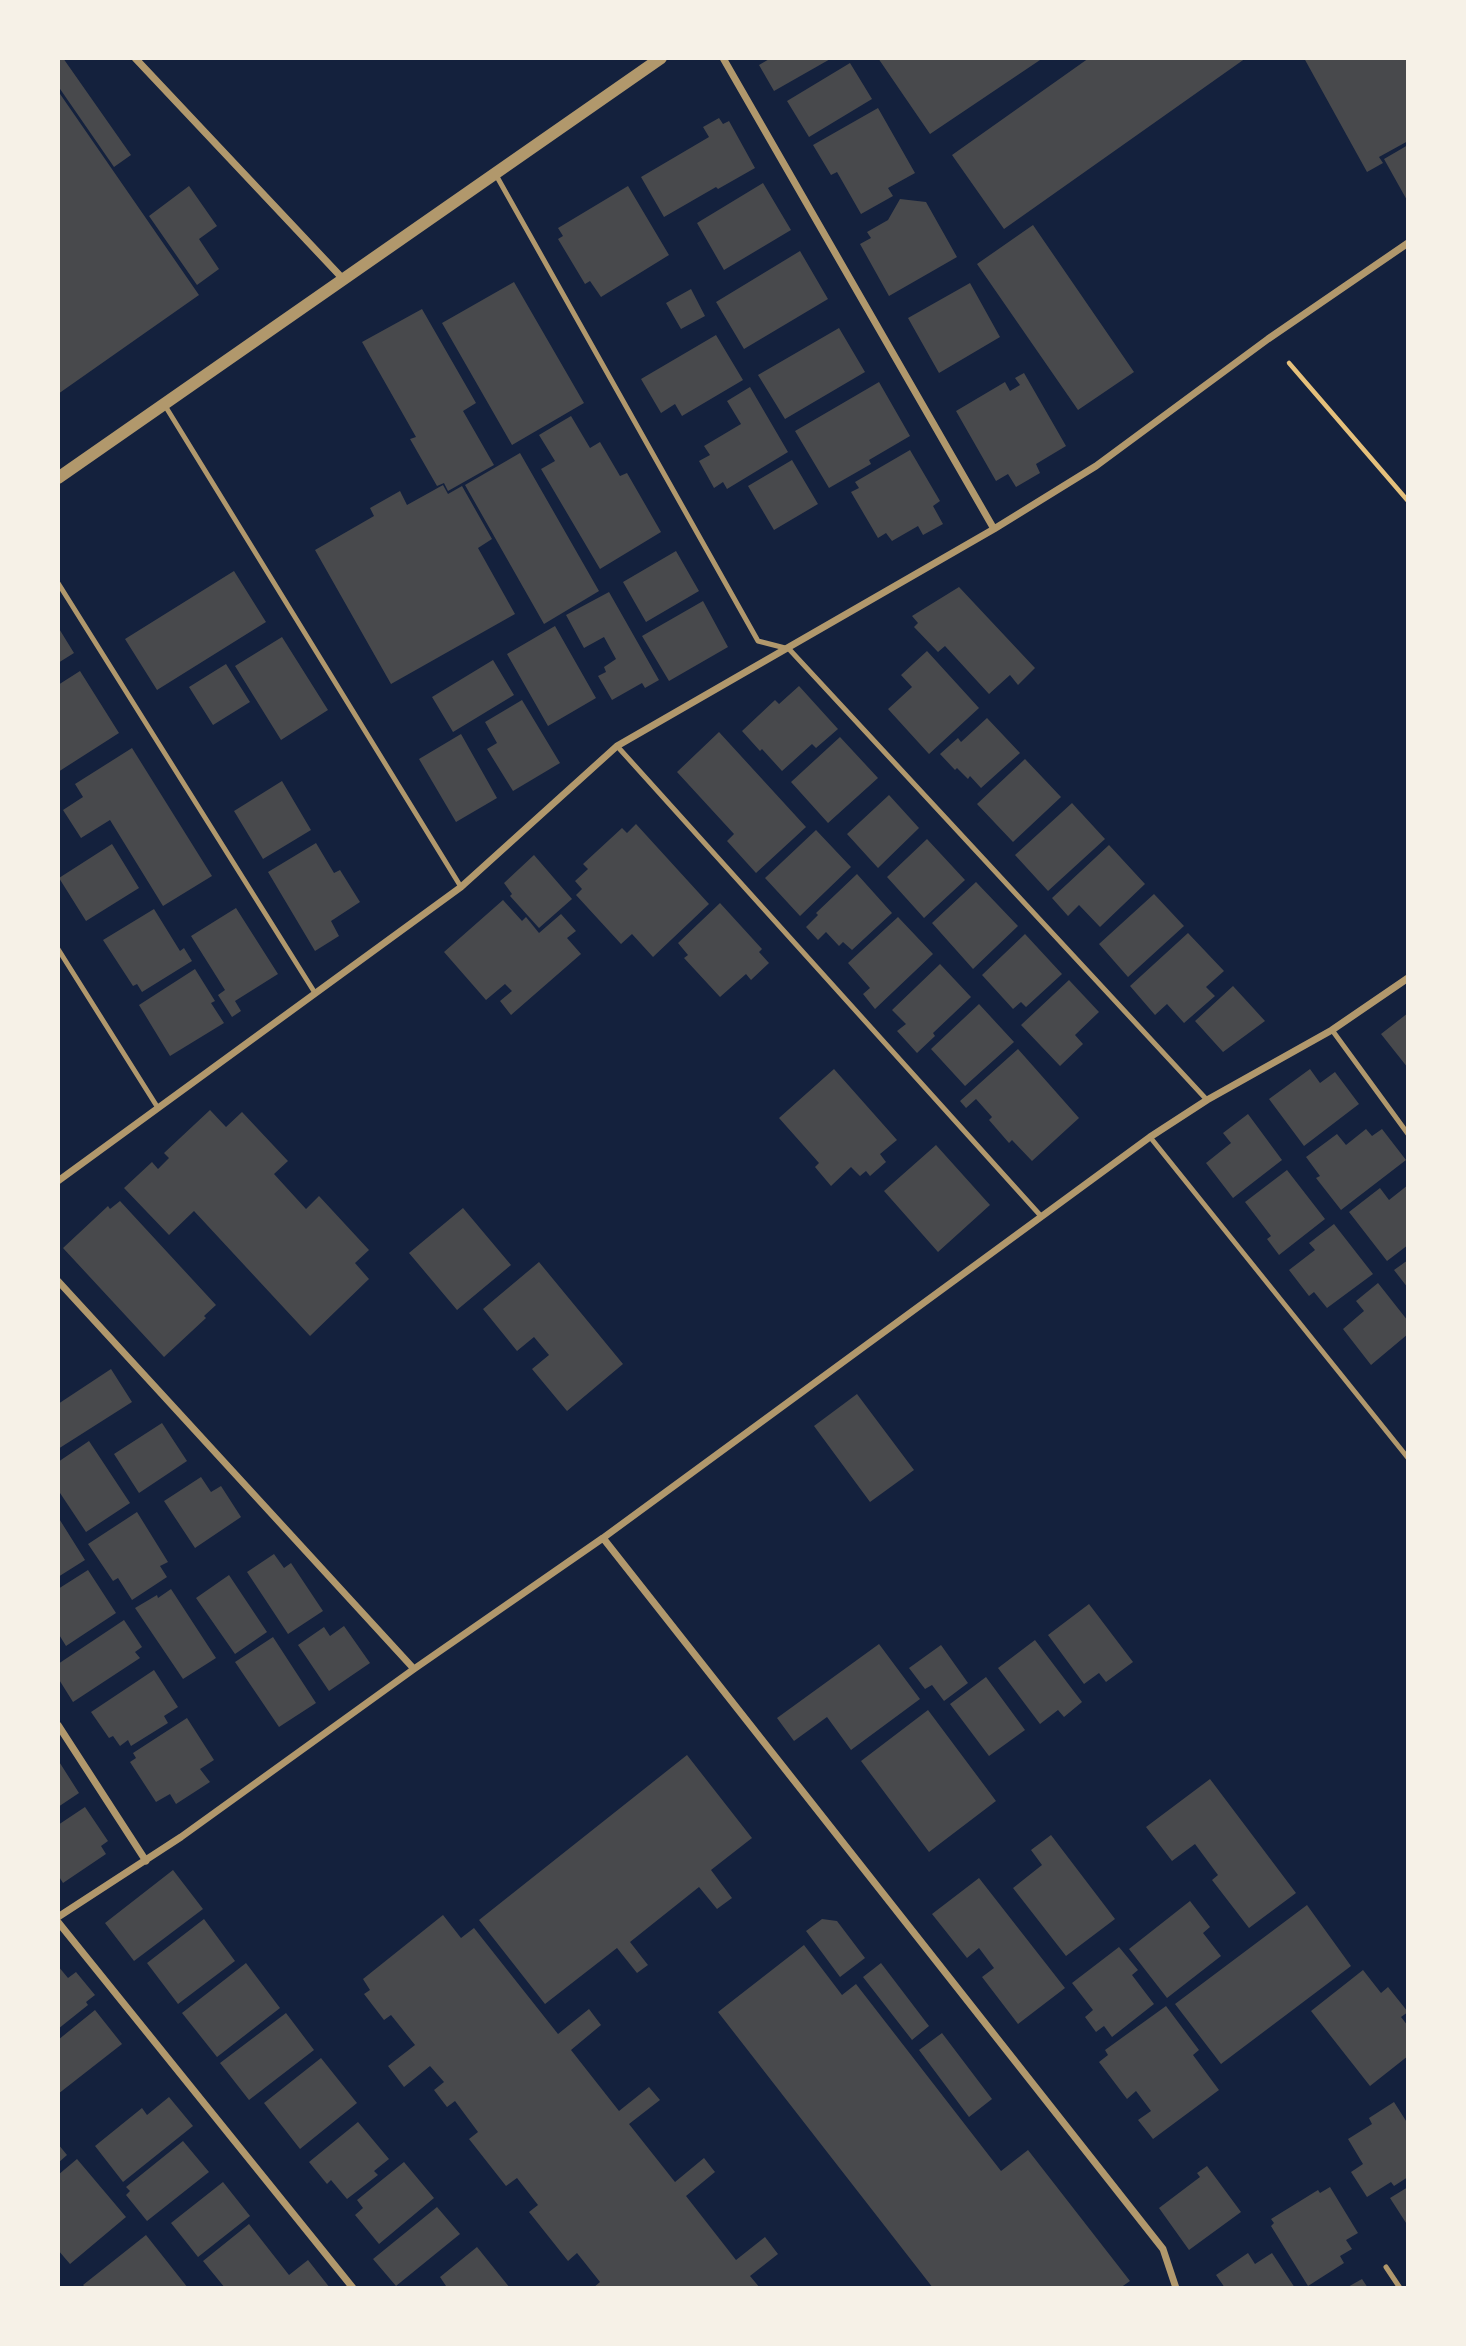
<!DOCTYPE html>
<style>
body{margin:0}
#map{position:relative;width:1466px;height:2346px;overflow:hidden;background:#14213d;font-family:"Playfair Display",serif}
canvas{display:block}
.frame{position:absolute;inset:0;border:60px solid #f6f1e7;pointer-events:none}
</style>
<div id="map">
<canvas width="1466" height="2346"></canvas>
<div class="frame"></div>
</div>
<script>
const c = document.querySelector('canvas').getContext('2d');
c.lineJoin = 'round';
function fillPath(path, color) {
  c.fillStyle = color;
  c.fill(path, 'evenodd');
}
function shape(rows) {
  const path = new Path2D();
  for (const r of rows) {
    path.moveTo(r[0], r[1]);
    for (let i = 2; i < r.length; i += 2) path.lineTo(r[i], r[i + 1]);
  }
  return path;
}
function stroke(path, color, width, dash) {
  c.strokeStyle = color;
  c.lineWidth = width;
  c.lineCap = dash ? 'butt' : 'round';
  c.setLineDash(dash || []);
  c.stroke(path);
}
fillPath(shape([
 [58,58,63,58,131,155,114,167,58,86],
 [771,58,832,58,774,91,759,65],
 [878,58,1043,58,930,134],
 [1089,58,1246,58,1004,229,952,155],
 [1304,58,1408,58,1408,141,1379,157,1383,163,1367,172],
 [850,63,872,99,809,137,787,101],
 [58,91,199,295,58,394],
 [878,108,915,173,888,188,893,196,861,214,837,172,831,175,813,145],
 [719,118,723,124,729,121,755,168,718,189,716,187,664,217,641,177,709,137,703,127],
 [1408,145,1408,202,1384,159],
 [763,183,791,230,724,270,697,223],
 [189,186,217,226,199,239,219,269,197,285,149,216],
 [628,186,669,255,601,297,590,281,585,284,558,239,563,236,558,228],
 [900,199,926,202,957,257,889,296,860,244,871,238,867,232,888,220],
 [1033,225,1134,372,1078,410,977,264],
 [800,251,828,299,744,349,716,302],
 [514,282,584,403,512,445,442,323],
 [970,283,1000,337,939,373,908,318],
 [691,289,705,316,681,329,666,303],
 [422,309,476,403,463,411,494,465,448,491,444,483,437,486,410,439,416,437,362,342],
 [839,328,865,372,785,419,758,375],
 [716,335,743,380,682,416,675,404,661,413,641,379],
 [1024,373,1066,446,1036,464,1040,473,1016,487,1008,474,996,481,956,411,1005,382,1010,391,1020,385,1015,378],
 [879,382,910,436,869,460,871,464,829,488,795,431],
 [750,387,788,452,727,489,723,482,714,488,699,461,710,455,704,446,741,424,727,401],
 [571,416,590,448,600,442,620,476,627,473,661,532,600,569,541,469,555,461,539,435],
 [910,450,940,501,933,506,943,524,923,535,918,526,892,541,886,533,878,538,851,492,859,488,855,482],
 [520,453,599,591,544,624,465,485],
 [792,460,818,504,774,530,748,486],
 [443,485,448,494,462,486,492,539,478,548,515,614,391,684,315,550,374,516,370,508,400,491,407,505],
 [676,551,699,591,646,622,623,582],
 [234,571,266,622,157,690,125,639],
 [959,587,1035,668,1018,685,1010,675,989,694,945,646,938,652,914,627,918,623,912,616],
 [609,592,659,680,645,688,642,683,612,700,598,676,606,672,604,667,616,659,604,637,584,648,566,615],
 [703,601,728,647,669,681,642,636],
 [555,626,596,698,548,726,507,654],
 [58,627,74,653,58,663],
 [282,637,328,710,281,740,235,666],
 [927,651,979,708,929,754,888,709,912,687,901,675],
 [493,660,514,695,453,732,432,697],
 [226,664,250,702,213,725,189,687],
 [80,671,119,733,58,772,58,685],
 [799,686,838,729,816,748,812,744,782,771,762,749,760,751,742,731,775,700,779,704],
 [522,700,560,763,513,791,487,749,497,743,485,722],
 [987,718,1020,753,981,788,970,776,968,779,957,768,955,770,940,754,958,738,961,742],
 [719,732,806,827,756,873,727,841,734,834,677,772],
 [461,734,497,798,456,822,419,759],
 [840,737,878,778,828,823,791,782],
 [132,748,212,876,163,906,110,820,81,838,63,810,83,797,75,784],
 [1025,759,1061,797,1013,842,977,804],
 [282,781,311,830,263,859,234,811],
 [889,795,919,828,878,868,847,834],
 [1072,803,1105,839,1048,891,1015,855],
 [636,824,709,904,653,957,632,934,621,944,576,895,582,889,575,881,588,869,583,864,622,828,627,833],
 [816,830,851,867,800,916,765,878],
 [927,839,965,880,924,918,887,877],
 [316,843,334,873,340,870,360,902,331,921,339,936,315,951,268,872],
 [112,844,139,888,86,921,59,878],
 [1109,845,1145,884,1100,927,1079,905,1068,916,1052,898],
 [534,855,572,899,539,928,510,896,512,894,504,883],
 [857,874,892,913,852,950,843,942,839,946,826,932,818,940,806,927,818,915,816,913],
 [976,882,1018,926,973,969,932,923],
 [1154,894,1184,926,1128,977,1099,944],
 [503,900,522,921,526,917,539,933,561,914,576,931,567,938,581,954,511,1015,500,1001,512,991,505,984,486,1000,444,952],
 [720,903,762,949,759,952,769,963,751,980,746,974,720,997,684,958,688,955,678,943],
 [236,908,278,974,235,1001,241,1011,232,1017,218,995,225,990,191,936],
 [154,909,180,951,184,948,192,961,142,992,137,984,133,986,103,940],
 [898,917,933,954,875,1009,863,994,870,988,848,963],
 [1188,933,1224,971,1206,987,1215,996,1184,1023,1167,1004,1155,1015,1130,986],
 [1025,934,1062,974,1026,1007,1021,1002,1013,1009,982,975],
 [940,964,971,997,933,1033,935,1036,917,1053,897,1031,906,1024,892,1010],
 [195,969,215,1001,211,1003,224,1023,170,1056,139,1005],
 [1069,980,1099,1012,1075,1035,1083,1044,1060,1066,1021,1025],
 [1233,986,1265,1021,1223,1052,1195,1021],
 [979,1004,1014,1042,965,1086,931,1049],
 [1408,1013,1408,1068,1381,1034],
 [1018,1049,1079,1118,1032,1161,1012,1140,1009,1143,989,1120,992,1117,976,1099,966,1108,960,1101],
 [834,1069,897,1140,880,1154,886,1162,870,1176,866,1171,860,1176,851,1167,831,1186,815,1167,819,1163,779,1118],
 [1310,1069,1320,1083,1335,1072,1359,1104,1304,1146,1269,1099],
 [210,1110,226,1127,242,1112,288,1161,274,1174,306,1209,319,1196,369,1250,355,1263,369,1279,310,1336,194,1211,169,1235,124,1188,152,1162,158,1169,169,1158,164,1153],
 [1248,1114,1282,1160,1233,1198,1206,1163,1231,1143,1223,1133],
 [1366,1129,1372,1136,1382,1129,1406,1160,1341,1210,1316,1178,1320,1176,1306,1157,1337,1134,1346,1145],
 [936,1145,990,1205,938,1252,884,1191],
 [1287,1170,1325,1219,1279,1255,1267,1239,1271,1236,1245,1202],
 [1408,1185,1408,1245,1387,1261,1349,1212,1380,1188,1389,1200],
 [120,1201,216,1305,204,1316,206,1318,164,1357,63,1248,108,1206,110,1209],
 [463,1208,511,1265,457,1310,409,1253],
 [1334,1224,1373,1274,1327,1308,1314,1292,1309,1296,1289,1270,1315,1250,1309,1243],
 [1408,1260,1408,1288,1394,1270],
 [539,1262,623,1364,567,1411,532,1369,549,1355,534,1337,517,1351,483,1309],
 [1378,1283,1408,1321,1408,1334,1371,1365,1343,1329,1364,1311,1356,1301],
 [111,1369,132,1402,58,1449,58,1404],
 [857,1394,914,1470,870,1502,814,1426],
 [162,1423,187,1461,139,1493,114,1454],
 [89,1441,130,1503,86,1532,58,1490,58,1462],
 [201,1477,211,1492,221,1486,241,1517,195,1548,164,1501],
 [137,1512,168,1562,160,1566,167,1577,132,1600,118,1578,113,1581,88,1544],
 [58,1517,85,1560,58,1577],
 [274,1554,284,1568,291,1563,323,1611,288,1634,247,1572],
 [88,1570,116,1613,66,1646,58,1633,58,1589],
 [229,1575,267,1632,235,1654,196,1598],
 [171,1589,216,1658,183,1679,135,1608,157,1595,158,1598],
 [1089,1604,1133,1662,1106,1682,1099,1673,1084,1684,1048,1635],
 [124,1620,142,1647,135,1652,140,1658,73,1702,58,1678,58,1664],
 [344,1626,370,1663,329,1691,298,1645,324,1627,330,1636],
 [273,1637,316,1703,279,1727,235,1662],
 [1035,1640,1082,1702,1064,1717,1058,1710,1040,1724,998,1668],
 [879,1644,920,1699,851,1750,827,1717,794,1741,777,1718],
 [941,1645,968,1683,944,1701,932,1685,925,1689,909,1668],
 [154,1670,178,1707,164,1716,168,1723,131,1746,128,1740,120,1746,113,1736,109,1738,91,1712],
 [986,1677,1025,1730,989,1756,950,1704],
 [928,1710,996,1801,929,1852,861,1761],
 [187,1718,214,1760,200,1769,210,1782,176,1804,170,1794,156,1802,130,1762,136,1758,133,1753],
 [687,1755,752,1838,711,1870,732,1898,717,1909,699,1887,630,1942,648,1965,637,1973,617,1948,545,2004,479,1920],
 [58,1760,79,1793,58,1807],
 [1210,1779,1296,1893,1249,1928,1212,1880,1218,1875,1195,1844,1172,1861,1146,1827],
 [85,1807,108,1841,101,1846,106,1854,63,1883,58,1875,58,1825],
 [1051,1835,1115,1919,1066,1956,1013,1888,1042,1865,1031,1850],
 [173,1870,203,1909,134,1961,105,1923],
 [979,1878,1065,1988,1018,2024,982,1977,994,1968,979,1948,967,1958,932,1914],
 [1190,1901,1210,1927,1203,1933,1221,1956,1167,1998,1129,1949],
 [1307,1905,1351,1966,1221,2064,1175,2004],
 [443,1915,461,1938,474,1928,558,2034,589,2009,601,2025,571,2050,619,2111,649,2087,660,2100,629,2124,675,2182,704,2158,715,2172,686,2196,736,2260,765,2237,778,2254,750,2276,760,2288,593,2288,600,2282,577,2253,568,2261,529,2212,538,2205,517,2178,506,2186,469,2139,478,2132,455,2101,447,2107,434,2090,444,2082,430,2066,404,2087,388,2066,415,2045,391,2015,384,2020,364,1994,370,1990,363,1979],
 [204,1919,235,1961,178,2004,147,1963],
 [822,1919,837,1921,865,1958,840,1977,806,1931],
 [804,1945,842,1995,856,1984,1001,2171,1028,2150,1130,2281,1120,2288,933,2288,718,2012],
 [1119,1947,1138,1970,1132,1975,1154,2004,1112,2037,1104,2026,1096,2032,1085,2017,1093,2010,1072,1983],
 [246,1963,280,2008,217,2057,182,2013],
 [881,1963,929,2026,912,2040,863,1977],
 [58,1966,68,1978,76,1972,95,1995,86,2002,88,2005,58,2029],
 [1363,1970,1381,1993,1388,1987,1408,2012,1401,2017,1408,2026,1408,2056,1370,2086,1311,2011],
 [1166,2006,1199,2050,1193,2055,1219,2090,1153,2139,1138,2120,1151,2111,1136,2091,1127,2099,1099,2062,1108,2055,1105,2050],
 [95,2010,122,2044,58,2094,58,2040],
 [286,2013,314,2050,249,2100,220,2063],
 [942,2033,992,2099,969,2117,919,2050],
 [321,2058,357,2103,300,2149,264,2103],
 [169,2097,193,2126,123,2182,95,2146,142,2108,147,2115],
 [1394,2102,1408,2124,1408,2177,1394,2186,1391,2182,1367,2197,1351,2172,1363,2164,1348,2139,1372,2124,1369,2118],
 [358,2122,389,2159,374,2171,378,2175,347,2199,331,2180,327,2184,309,2162],
 [183,2141,209,2172,147,2221,126,2195,130,2191,126,2187],
 [58,2144,67,2155,58,2163],
 [77,2159,126,2217,70,2264,58,2250,58,2175],
 [404,2162,434,2198,379,2244,355,2215,363,2208,357,2200],
 [1207,2166,1241,2212,1189,2250,1159,2208,1200,2177,1197,2173],
 [223,2182,250,2216,198,2257,171,2223],
 [1330,2187,1358,2233,1346,2240,1352,2249,1340,2256,1344,2263,1308,2286,1271,2226,1274,2223,1271,2219,1318,2190,1320,2193],
 [1408,2187,1408,2226,1390,2198],
 [437,2207,460,2234,396,2286,373,2259],
 [249,2224,289,2275,308,2260,330,2288,225,2288,203,2261],
 [146,2235,188,2288,86,2288,83,2285],
 [477,2247,510,2288,443,2288,446,2286,440,2277],
 [1248,2253,1255,2264,1272,2253,1295,2288,1225,2288,1216,2275],
 [1362,2279,1368,2288,1346,2288]
]), '#48494c');
stroke(shape([
 [1289,363,1408,501]
]), '#e5c07b', 4.5);
stroke(shape([
 [496,175,758,641,789,649,1207,1100],
 [164,404,461,887],
 [58,583,315,993],
 [617,746,1040,1215],
 [58,949,158,1108],
 [1332,1030,1408,1134],
 [1150,1137,1408,1458],
 [1386,2267,1400,2288]
]), '#b1986c', 5);
stroke(shape([
 [135,58,344,280],
 [723,58,994,529],
 [58,1181,461,887,617,746,994,529,1096,466,1268,339,1408,243],
 [58,1281,414,1669],
 [603,1538,1163,2249,1176,2288],
 [58,1725,146,1861],
 [58,1917,181,1837,414,1669,603,1538,1150,1137,1207,1100,1332,1030,1408,978],
 [58,1922,353,2288]
]), '#b1986c', 7);
stroke(shape([
 [58,478,661,58]
]), '#b1986c', 12);
</script>
